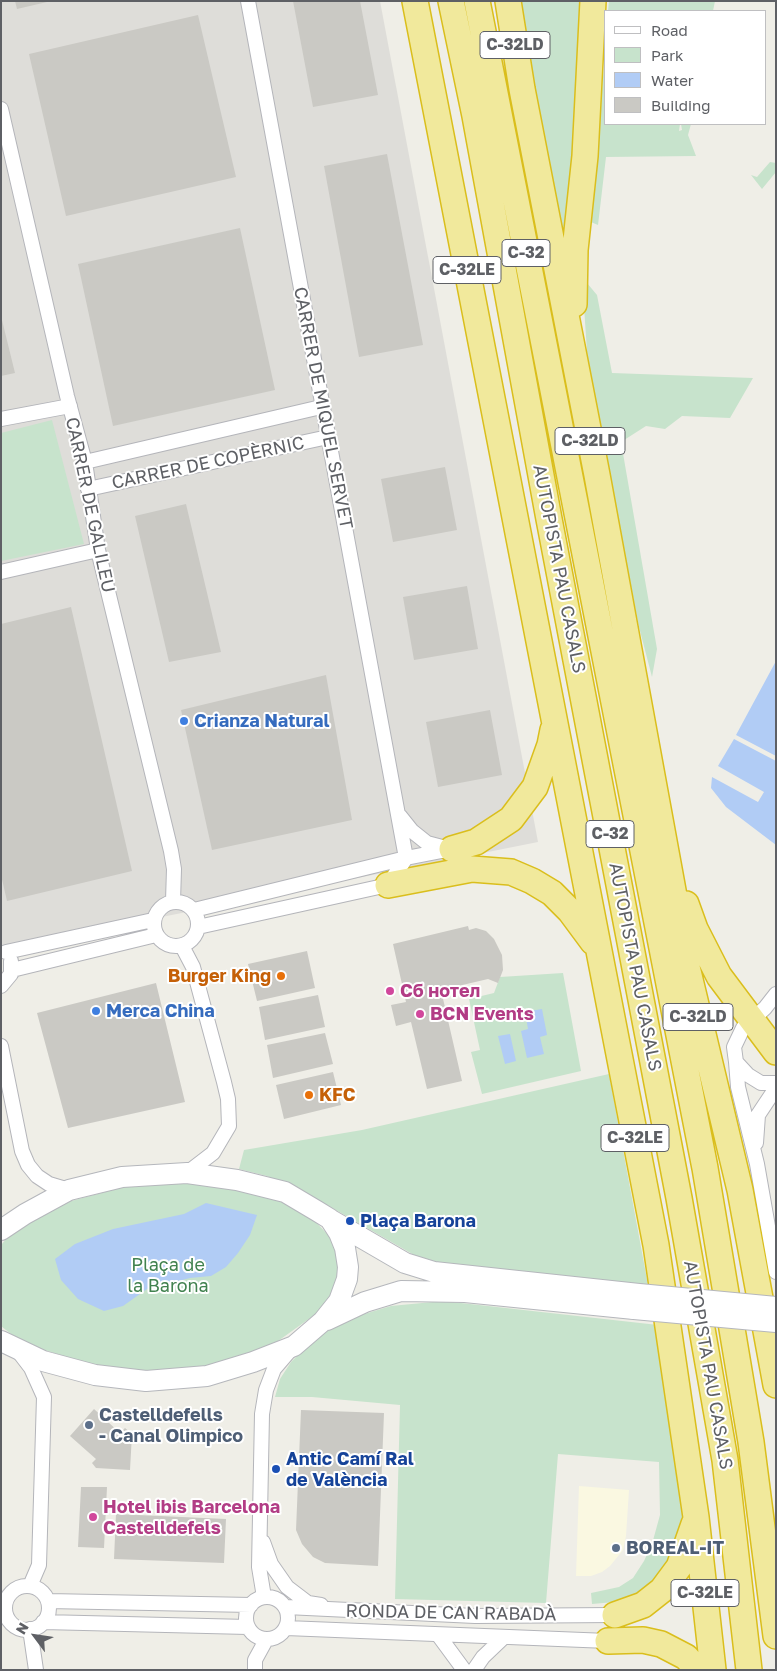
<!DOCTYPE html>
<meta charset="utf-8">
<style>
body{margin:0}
#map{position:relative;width:777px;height:1671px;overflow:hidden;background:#efeee7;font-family:"Golos Text",sans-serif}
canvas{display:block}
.frame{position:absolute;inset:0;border:2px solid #5e6065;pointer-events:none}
.legend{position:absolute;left:604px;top:10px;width:162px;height:115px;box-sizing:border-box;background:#fff;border:1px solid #bfbfc1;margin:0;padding:6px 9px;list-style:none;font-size:15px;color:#5e6065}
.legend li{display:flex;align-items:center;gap:10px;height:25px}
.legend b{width:25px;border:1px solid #bfbfc1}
.north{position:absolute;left:10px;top:1611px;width:50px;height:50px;-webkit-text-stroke:4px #fff;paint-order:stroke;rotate:301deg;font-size:14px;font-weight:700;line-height:20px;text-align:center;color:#5e6065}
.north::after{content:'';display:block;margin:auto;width:18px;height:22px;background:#5e6065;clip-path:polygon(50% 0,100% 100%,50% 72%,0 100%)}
</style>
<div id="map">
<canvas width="777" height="1671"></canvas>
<div class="frame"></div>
<ul class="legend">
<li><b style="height:6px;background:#fff"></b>Road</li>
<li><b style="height:14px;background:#c7e3cc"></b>Park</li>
<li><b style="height:14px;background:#b1ccf5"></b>Water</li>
<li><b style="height:14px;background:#cac9c4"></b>Building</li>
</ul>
<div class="north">N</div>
</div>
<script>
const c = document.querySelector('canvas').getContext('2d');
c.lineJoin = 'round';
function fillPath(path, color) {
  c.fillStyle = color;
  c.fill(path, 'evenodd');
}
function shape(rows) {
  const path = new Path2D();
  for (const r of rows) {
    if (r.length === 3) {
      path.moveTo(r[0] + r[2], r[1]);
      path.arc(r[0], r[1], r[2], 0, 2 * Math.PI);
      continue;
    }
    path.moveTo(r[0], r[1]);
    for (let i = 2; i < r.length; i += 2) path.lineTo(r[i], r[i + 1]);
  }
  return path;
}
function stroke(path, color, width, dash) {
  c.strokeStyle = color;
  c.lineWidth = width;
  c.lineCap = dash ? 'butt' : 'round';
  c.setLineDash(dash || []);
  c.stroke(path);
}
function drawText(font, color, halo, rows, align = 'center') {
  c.font = font + ' "Golos Text",sans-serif';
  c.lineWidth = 4;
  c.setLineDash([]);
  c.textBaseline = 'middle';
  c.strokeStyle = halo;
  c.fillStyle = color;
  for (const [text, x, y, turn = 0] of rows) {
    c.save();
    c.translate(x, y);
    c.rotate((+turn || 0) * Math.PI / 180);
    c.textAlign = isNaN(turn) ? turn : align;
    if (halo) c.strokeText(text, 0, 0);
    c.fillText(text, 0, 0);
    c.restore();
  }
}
fillPath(shape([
 [579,1486,629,1490,626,1536,623,1550,610,1566,602,1572,591,1576,576,1576]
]), '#faf8e1');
fillPath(shape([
 [1,1,380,1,538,842,1,949]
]), '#deddd9');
fillPath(shape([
 [517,1,580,1,582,74,564,259],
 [609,1,715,1,713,11,608,11],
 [606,42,606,124,680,124,679,131,682,130,681,124,691,124,688,135,696,156,606,157,598,225,586,220,597,149],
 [770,162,776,163,776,172,762,189,751,175,757,177],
 [582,277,597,295,612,373,753,378,730,418,682,416,665,429,646,426,621,442,657,649,652,677,639,627,588,366],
 [52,420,84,544,1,561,1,433],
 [563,973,581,1071,482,1094,471,1052,480,1050,469,999,494,993,500,977],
 [609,1074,648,1285,444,1264,414,1255,315,1198,267,1176,239,1169,244,1150,362,1130],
 [169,1182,226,1186,279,1199,310,1216,334,1241,340,1257,339,1276,332,1295,320,1311,278,1341,248,1354,205,1366,171,1370,129,1371,98,1367,32,1346,16,1338,1,1326,1,1245,15,1229,71,1201,139,1183],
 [443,1301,658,1325,688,1514,678,1548,644,1593,626,1601,592,1604,591,1593,619,1587,633,1578,644,1561,652,1544,660,1515,659,1462,558,1454,546,1603,395,1599,400,1405,312,1397,275,1397,280,1379,291,1362,310,1343,328,1330,354,1317,391,1306]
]), '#c7e3cc');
fillPath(shape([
 [776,661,776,756,736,735],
 [734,739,776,761,776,845,726,807,711,788,712,777,758,802,764,792,718,766],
 [542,1009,547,1035,540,1037,544,1054,527,1058,521,1031,528,1029,525,1012],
 [510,1034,516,1061,505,1064,498,1036],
 [206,1203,257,1215,250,1235,238,1253,226,1267,211,1276,190,1278,147,1289,123,1306,104,1311,78,1299,61,1280,55,1259,75,1244,113,1229,184,1214]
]), '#b1ccf5');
fillPath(shape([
 [15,1,47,1,47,2,17,9],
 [293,1,360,1,378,95,313,107],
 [198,15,236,177,66,216,29,54],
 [387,154,423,345,359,357,324,166],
 [240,228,275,390,113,426,78,264],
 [1,316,15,373,1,376],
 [445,467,457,530,393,542,381,479],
 [186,504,221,652,169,662,135,516],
 [467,586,478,649,414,660,403,597],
 [71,607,132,871,7,901,1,875,1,624],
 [326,675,352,820,212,850,181,710],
 [490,710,502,775,438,787,426,722],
 [468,926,469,930,476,928,486,931,494,939,502,955,503,970,498,983,488,979,441,990,462,1081,427,1089,411,1022,396,1026,391,1005,406,1002,393,944],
 [307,951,315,988,257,1001,248,964],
 [156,983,185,1102,68,1128,37,1013],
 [318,995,325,1027,265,1040,259,1007],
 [325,1033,333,1064,273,1078,267,1045],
 [333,1072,341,1105,284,1119,276,1085],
 [94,1409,120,1433,125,1428,132,1434,130,1470,96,1468,92,1463,96,1459,70,1436],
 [301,1410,384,1413,378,1566,325,1563,313,1557,302,1544,296,1530],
 [81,1487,107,1487,104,1548,78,1547],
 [116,1514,226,1519,224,1563,114,1559]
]), '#cac9c4');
const street = shape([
 [1,109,67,396,85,462,98,550,171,851,174,869,173,901],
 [1,419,70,406],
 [85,462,321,407],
 [88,489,328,437],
 [1,572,98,550],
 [400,816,412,831,427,843,446,848],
 [176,924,22],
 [194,910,406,858,452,849],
 [198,927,388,885,406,858,248,1],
 [182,946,193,967,224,1082,228,1099,229,1126,213,1153,187,1173],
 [6,952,153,920],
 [12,970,156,935],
 [1,986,11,974,11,961],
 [776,994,765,1008,743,1028,734,1047,736,1062,748,1075,761,1083,776,1083],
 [1,1046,22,1151,28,1165,37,1176,49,1184,69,1190],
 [736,1062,738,1087,757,1164,776,1272],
 [756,1143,758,1115,776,1088],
 [18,1351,31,1368,44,1397,39,1565,30,1586],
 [263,1542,271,1564,287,1587,308,1603,321,1605],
 [27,1608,22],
 [267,1618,21],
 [264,1597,259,1567,262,1414,266,1390,274,1369,292,1348],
 [48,1601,251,1605],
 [286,1607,475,1616,615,1615],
 [43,1622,248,1627],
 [286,1628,608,1641],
 [30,1629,36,1670],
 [439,1636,464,1670],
 [255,1670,255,1660,266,1640],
 [474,1670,483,1657,504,1637]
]);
const secondary = shape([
 [331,1220,405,1263,434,1272,639,1294],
 [1,1230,25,1214,69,1190,122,1177,187,1173,237,1180,285,1192,317,1211,330,1219,339,1233,345,1248,348,1267,347,1279,339,1301,323,1321,294,1346,253,1362,207,1376,146,1381,95,1375,43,1361,1,1341],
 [327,1320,365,1302,401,1291,465,1292,634,1309]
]);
const highway = shape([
 [415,1,656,1245,696,1517,713,1670],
 [451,1,475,116,549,519,679,1198,725,1460,749,1670],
 [477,1,705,1168,751,1442,776,1636],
 [508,1,522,89,597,475,687,967,740,1190,776,1385],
 [574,304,575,250,585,156,593,1],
 [452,849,476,842,511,819,535,787,550,745,553,730],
 [388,885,472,869,511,872,532,881,552,893,570,911,593,942],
 [686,904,695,929,719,976,776,1052],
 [615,1615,643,1605,662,1590,679,1567,694,1524],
 [608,1641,643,1640,661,1644,686,1657,698,1670]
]);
stroke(street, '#b4b5ba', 16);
stroke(secondary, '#b5b7bc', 22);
stroke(highway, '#dabe1c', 28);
stroke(street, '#fff', 14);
stroke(secondary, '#fff', 20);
stroke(highway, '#f1e99c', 25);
const secondaryBridge = shape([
 [639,1294,776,1307],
 [634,1309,776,1322]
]);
stroke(secondaryBridge, '#b5b7bc', 22, []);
stroke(secondaryBridge, '#fff', 20);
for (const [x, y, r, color] of [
 [184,721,5,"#3f7fe0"],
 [281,976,5,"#e8710a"],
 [390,991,5,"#d1479c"],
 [96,1011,5,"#3f7fe0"],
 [420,1014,5,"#d1479c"],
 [309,1095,5,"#e8710a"],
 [350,1221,5,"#1a4fb4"],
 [89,1425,5,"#5c6f8a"],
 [276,1469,5,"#1a4fb4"],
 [93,1517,5,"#d1479c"],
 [616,1548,5,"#5c6f8a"]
]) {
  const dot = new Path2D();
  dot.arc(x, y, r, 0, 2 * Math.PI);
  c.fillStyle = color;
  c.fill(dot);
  stroke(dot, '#fff', 2);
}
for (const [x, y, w] of [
 [515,45,70],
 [526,253,48],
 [467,270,68],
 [590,441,70],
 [610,834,48],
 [698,1017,70],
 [635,1138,68],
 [705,1593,68]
]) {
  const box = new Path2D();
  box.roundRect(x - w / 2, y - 13.5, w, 27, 4);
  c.fillStyle = '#fff';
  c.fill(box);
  stroke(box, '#5e6065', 1);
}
drawText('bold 16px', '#5e6065', null, [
 ["C-32LD",515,45],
 ["C-32",526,253],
 ["C-32LE",467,270],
 ["C-32LD",590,441],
 ["C-32",610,834],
 ["C-32LD",698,1017],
 ["C-32LE",635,1138],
 ["C-32LE",705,1593]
]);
drawText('18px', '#5e6065', '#fff', [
 ["CARRER DE MIQUEL SERVET",323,408,79],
 ["CARRER DE COPÈRNIC",208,463,-12],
 ["CARRER DE GALILEU",90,505,78],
 ["AUTOPISTA PAU CASALS",559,569,79],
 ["AUTOPISTA PAU CASALS",635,967,79],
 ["AUTOPISTA PAU CASALS",708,1365,80],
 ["RONDA DE CAN RABADÀ",451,1613,1]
]);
drawText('bold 18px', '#366cbe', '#fff', [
 ["Crianza Natural",194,721],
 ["Merca China",106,1011]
], 'left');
drawText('bold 18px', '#c56008', '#fff', [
 ["Burger King",271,976],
 ["KFC",319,1095,"left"]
], 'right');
drawText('bold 18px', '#b23c85', '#fff', [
 ["Сб нотел",400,991],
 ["BCN Events",430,1014],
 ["Hotel ibis Barcelona",103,1507],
 ["Castelldefels",103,1528]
], 'left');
drawText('bold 18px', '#164399', '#fff', [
 ["Plaça Barona",360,1221],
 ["Antic Camí Ral",286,1459],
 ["de València",286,1480]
], 'left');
drawText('18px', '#41824f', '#fff', [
 ["Plaça de",168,1265],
 ["la Barona",168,1286]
]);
drawText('bold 18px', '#4e5e75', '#fff', [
 ["Castelldefells",99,1415],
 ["- Canal Olimpico",99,1436],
 ["BOREAL-IT",626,1548]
], 'left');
</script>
